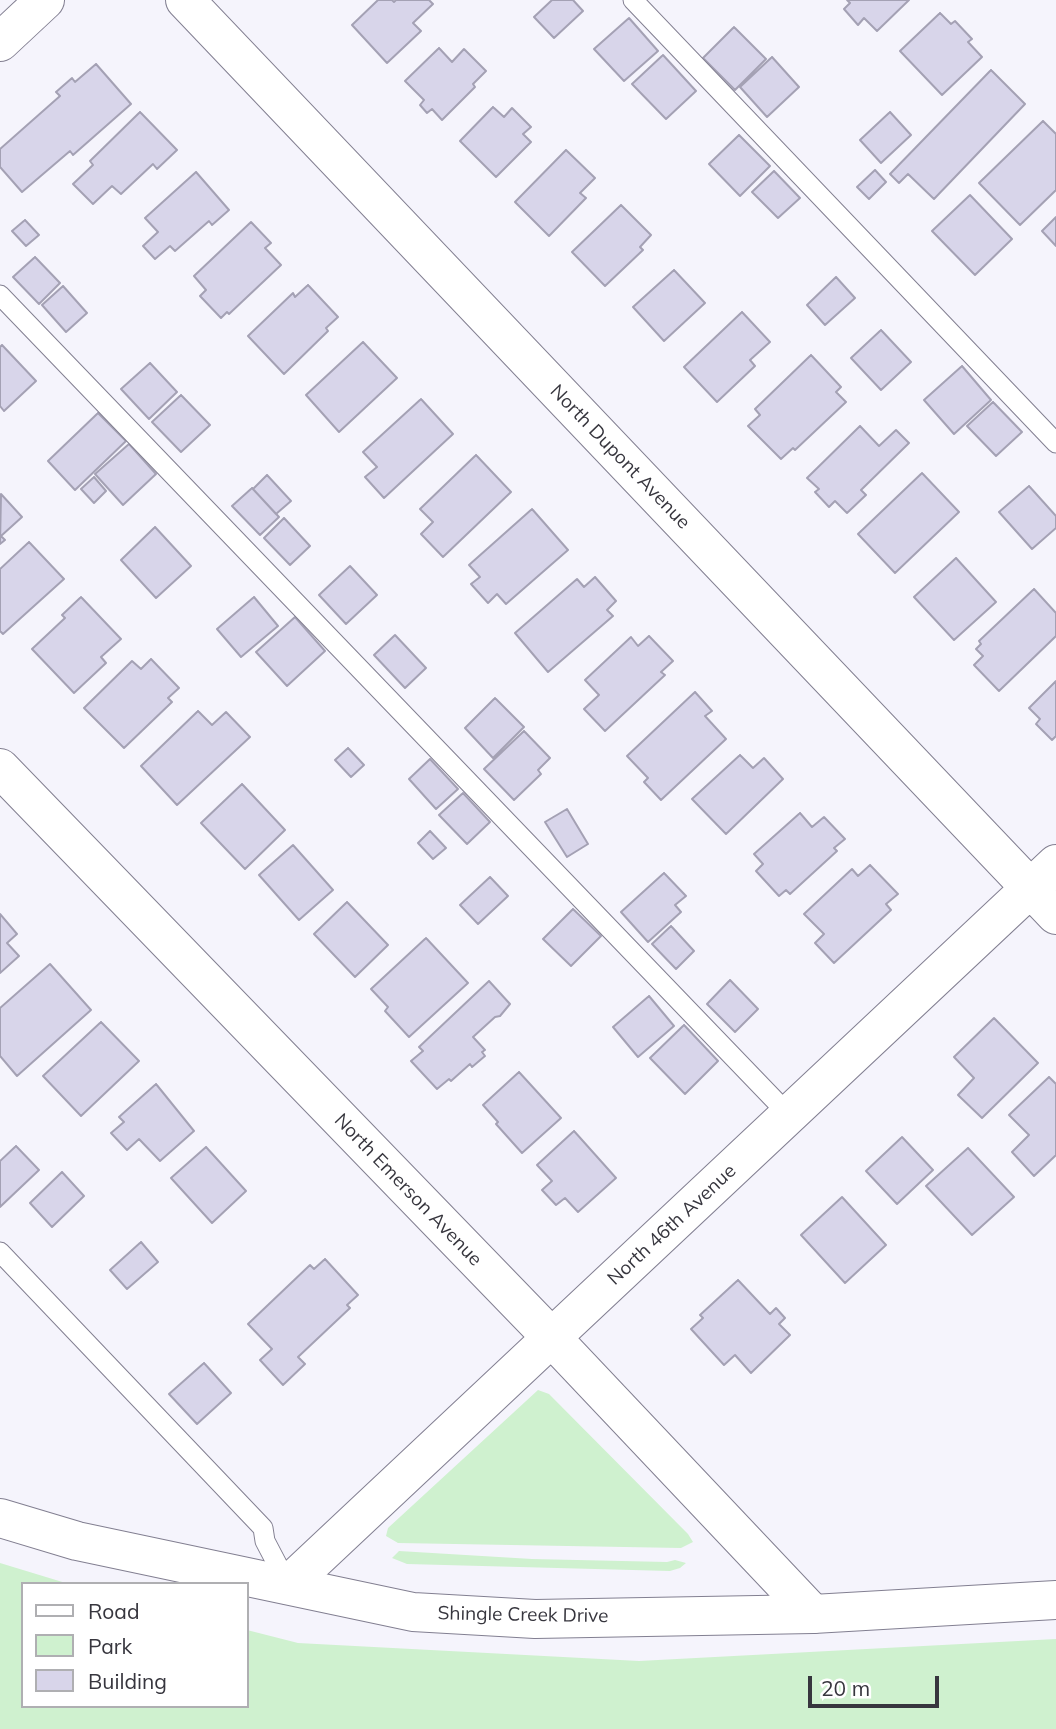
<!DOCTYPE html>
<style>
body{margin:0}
#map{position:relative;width:1056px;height:1729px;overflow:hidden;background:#f5f4fc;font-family:Mulish,sans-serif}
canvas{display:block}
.legend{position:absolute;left:21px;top:1582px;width:228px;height:126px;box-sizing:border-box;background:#fff;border:2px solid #afafb2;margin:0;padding:9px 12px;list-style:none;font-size:21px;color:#37363e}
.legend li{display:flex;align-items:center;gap:14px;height:35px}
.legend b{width:35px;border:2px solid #afafb2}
.scale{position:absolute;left:808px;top:1676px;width:131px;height:32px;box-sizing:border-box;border:4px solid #37363e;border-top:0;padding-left:9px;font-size:21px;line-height:24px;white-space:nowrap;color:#37363e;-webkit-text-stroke:5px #fff;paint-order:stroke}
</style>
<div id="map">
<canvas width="1056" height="1729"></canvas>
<ul class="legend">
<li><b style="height:9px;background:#fff"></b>Road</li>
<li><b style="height:19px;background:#cff1cf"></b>Park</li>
<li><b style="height:19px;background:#d8d5ea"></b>Building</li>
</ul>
<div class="scale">20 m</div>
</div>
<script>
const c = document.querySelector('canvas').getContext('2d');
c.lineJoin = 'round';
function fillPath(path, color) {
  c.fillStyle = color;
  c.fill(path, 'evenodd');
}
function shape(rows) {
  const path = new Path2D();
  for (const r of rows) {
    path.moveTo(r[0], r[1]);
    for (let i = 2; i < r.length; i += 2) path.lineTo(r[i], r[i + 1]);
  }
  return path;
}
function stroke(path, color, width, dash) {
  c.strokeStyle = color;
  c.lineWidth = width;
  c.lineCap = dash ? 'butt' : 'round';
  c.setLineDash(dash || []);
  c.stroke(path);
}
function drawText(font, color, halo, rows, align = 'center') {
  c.font = font + ' Mulish,sans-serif';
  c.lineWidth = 5;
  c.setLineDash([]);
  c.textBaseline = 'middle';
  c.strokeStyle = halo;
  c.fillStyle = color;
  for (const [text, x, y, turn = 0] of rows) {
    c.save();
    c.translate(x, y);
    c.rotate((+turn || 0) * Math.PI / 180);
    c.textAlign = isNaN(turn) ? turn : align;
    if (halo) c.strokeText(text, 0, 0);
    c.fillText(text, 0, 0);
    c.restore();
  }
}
fillPath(shape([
 [538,1390,549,1394,688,1534,693,1542,681,1548,398,1543,386,1536,388,1528],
 [399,1551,532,1559,667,1562,675,1560,686,1563,680,1568,670,1571,407,1564,392,1558],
 [0,1563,69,1584,23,1584,23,1706,247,1706,247,1630,298,1643,639,1661,1056,1639,1056,1729,0,1729]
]), '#cff1cf');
const building = shape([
 [378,0,392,0,394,2,396,0,429,0,433,4,413,23,421,31,387,63,352,25,378,0],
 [552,0,573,0,583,11,554,38,534,17,552,0],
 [847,0,909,0,877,31,864,18,858,25,844,9,850,3,847,0],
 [940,13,951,24,955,21,972,39,968,42,982,57,942,95,900,51,940,13],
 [629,18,658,51,624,81,594,49,629,18],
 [734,27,766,59,735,90,703,58,734,27],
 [439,48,452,62,464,49,486,71,473,84,475,87,442,120,432,109,427,113,420,105,424,100,405,81,439,48],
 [663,55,696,91,666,119,632,84,663,55],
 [772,57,799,87,767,117,740,87,772,57],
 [96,64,131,104,73,155,70,151,22,192,0,167,0,149,60,96,56,92,72,78,75,82,96,64],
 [991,70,1025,104,934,199,908,174,899,183,890,174,991,70],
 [493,107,504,117,512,108,531,127,523,134,531,142,496,177,460,141,493,107],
 [140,112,177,150,157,169,153,164,121,194,112,186,93,204,73,184,93,165,90,161,140,112],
 [890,112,911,135,881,163,860,140,890,112],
 [1043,121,1056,134,1056,190,1020,225,979,183,1043,121],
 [739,135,770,166,740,196,709,164,739,135],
 [566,150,595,178,580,193,586,198,549,236,515,202,566,150],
 [875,170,886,182,869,199,857,187,875,170],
 [774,171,800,198,778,218,752,192,774,171],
 [196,172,229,210,212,225,209,221,175,251,170,246,155,259,143,246,158,232,145,218,196,172],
 [970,195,1012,239,975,275,932,231,970,195],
 [621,205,651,235,640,247,643,250,605,286,572,252,621,205],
 [1056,217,1056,246,1042,231,1056,217],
 [25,220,39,235,26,246,12,231,25,220],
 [251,222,271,243,265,248,281,265,229,314,227,312,221,318,200,296,206,290,194,276,251,222],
 [35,257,60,283,39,304,13,277,35,257],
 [674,270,705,303,664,341,633,307,674,270],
 [836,277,855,298,825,325,807,305,836,277],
 [308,285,338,317,326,328,328,331,284,374,248,336,293,293,295,297,308,285],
 [63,286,87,313,66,332,42,305,63,286],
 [742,312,770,342,750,360,755,366,717,402,684,367,742,312],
 [881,330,911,362,881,390,851,358,881,330],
 [363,342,397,378,339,432,306,395,363,342],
 [2,345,36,381,4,411,0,406,0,347,2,345],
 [811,355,841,387,836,392,846,402,795,450,793,448,781,459,748,426,760,415,755,409,811,355],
 [150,363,177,392,149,419,121,389,150,363],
 [962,366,991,400,954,434,924,400,962,366],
 [181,395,210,425,181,452,152,422,181,395],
 [421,399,453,434,384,498,365,477,377,467,363,452,421,399],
 [993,402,1022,432,996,456,967,426,993,402],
 [98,413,126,441,75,490,48,461,98,413],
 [860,426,879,446,896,430,909,443,861,490,866,495,847,513,835,501,829,507,815,492,819,489,807,478,860,426],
 [129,444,156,474,123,505,95,474,129,444],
 [476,455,511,492,443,557,421,534,433,522,420,509,476,455],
 [922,473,959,512,895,573,858,534,922,473],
 [267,475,291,501,276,514,253,489,267,475],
 [94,477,106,491,94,503,81,489,94,477],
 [1029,486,1056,516,1056,528,1032,549,999,512,1029,486],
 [252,488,279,517,260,535,232,506,252,488],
 [1,494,22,517,1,536,5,540,0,544,1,494],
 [532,509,568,550,506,604,497,594,488,603,471,584,480,577,469,565,532,509],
 [284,518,310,546,290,565,264,538,284,518],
 [155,527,191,566,156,598,121,560,155,527],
 [29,542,64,579,3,634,0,631,0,569,29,542],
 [956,558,996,602,954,640,914,597,956,558],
 [350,566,377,595,346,624,319,595,350,566],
 [595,577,616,601,607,610,613,616,548,672,515,633,577,579,584,587,595,577],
 [1034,589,1056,613,1056,636,999,691,974,665,983,656,976,649,981,644,979,641,1034,589],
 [81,597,121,639,101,657,106,663,74,693,32,649,65,618,62,615,81,597],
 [254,597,278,626,241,657,217,629,254,597],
 [295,617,325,651,287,686,256,652,295,617],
 [395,635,426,668,405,688,374,655,395,635],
 [649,636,673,661,661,672,665,675,605,731,584,709,599,695,585,680,631,637,638,646,649,636],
 [151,659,179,688,168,698,172,702,124,748,84,708,132,661,141,669,151,659],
 [1056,681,1056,736,1052,740,1036,724,1040,719,1029,708,1056,681],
 [695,692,712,711,705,716,726,739,661,800,644,782,648,778,627,756,695,692],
 [495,698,524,727,493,758,465,728,495,698],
 [198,711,212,725,226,712,250,737,177,805,141,766,198,711],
 [524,731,550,758,538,770,541,774,514,800,484,769,524,731],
 [348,748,364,765,351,777,335,760,348,748],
 [740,755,753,768,764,758,783,779,726,834,692,799,740,755],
 [430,759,458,789,436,809,409,779,430,759],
 [242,784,285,830,245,869,201,823,242,784],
 [463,793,490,822,467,844,439,815,463,793],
 [567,809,588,844,567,857,545,822,567,809],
 [800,813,812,827,824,817,845,839,834,848,837,851,790,894,786,890,779,896,756,871,763,864,754,854,800,813],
 [430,831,446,848,433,859,418,843,430,831],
 [293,845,333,890,299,920,259,875,293,845],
 [870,865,898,894,886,904,891,910,834,963,815,943,824,934,804,914,852,869,858,876,870,865],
 [664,873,686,896,675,905,681,912,648,942,621,912,664,873],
 [490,877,508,896,478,924,460,905,490,877],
 [347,902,388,945,355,977,314,934,347,902],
 [573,909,601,936,571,966,543,939,573,909],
 [0,914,17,934,7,943,19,956,0,973,0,914],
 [671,926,694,951,676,969,652,944,671,926],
 [426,938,468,983,409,1037,385,1011,388,1007,371,989,426,938],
 [50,964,91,1010,17,1076,0,1056,0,1008,50,964],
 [730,980,758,1009,735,1032,707,1004,730,980],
 [489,981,510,1004,500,1016,495,1017,473,1037,485,1050,482,1052,485,1056,472,1067,470,1064,451,1081,449,1079,437,1089,411,1061,423,1051,419,1047,489,981],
 [649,996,674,1026,638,1057,613,1027,649,996],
 [994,1018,1038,1063,982,1118,958,1095,974,1078,954,1057,994,1018],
 [101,1022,139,1061,81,1116,43,1076,101,1022],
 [684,1025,718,1061,685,1094,650,1058,684,1025],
 [519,1072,561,1118,522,1153,496,1124,498,1122,483,1105,519,1072],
 [1049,1077,1056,1084,1056,1155,1034,1176,1012,1152,1029,1135,1009,1115,1049,1077],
 [156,1084,194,1131,160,1161,139,1139,127,1150,111,1133,124,1122,119,1117,156,1084],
 [574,1131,616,1178,578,1212,565,1198,556,1205,542,1190,552,1181,537,1165,574,1131],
 [902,1137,933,1170,897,1204,866,1171,902,1137],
 [16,1146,39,1170,0,1207,0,1161,16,1146],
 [206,1147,246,1191,212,1223,171,1178,206,1147],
 [968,1148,1014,1197,972,1235,926,1186,968,1148],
 [62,1172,84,1196,52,1227,30,1203,62,1172],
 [842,1197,886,1245,845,1283,801,1235,842,1197],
 [141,1242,158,1262,127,1289,110,1270,141,1242],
 [325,1259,358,1295,347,1305,350,1308,298,1357,305,1364,283,1385,260,1360,272,1349,248,1324,310,1265,314,1269,325,1259],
 [738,1280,770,1314,776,1308,785,1318,779,1324,790,1335,751,1373,735,1355,724,1365,691,1329,703,1318,700,1315,738,1280],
 [204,1363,231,1393,197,1424,169,1394,204,1363]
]);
fillPath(building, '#d8d5ea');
stroke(building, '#a4a1b4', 2);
const lane = shape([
 [633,0,1056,443],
 [0,295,790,1116],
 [0,1252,263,1528,265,1541,288,1585]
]);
const street = shape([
 [185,0,1056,915],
 [0,42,45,0],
 [0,768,551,1337,813,1614],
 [288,1585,1056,864]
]);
const secondary = shape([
 [0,1518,77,1541,413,1612,535,1619,813,1614,1056,1600]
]);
stroke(lane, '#827f91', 21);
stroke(street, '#827f91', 40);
stroke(secondary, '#827f91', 40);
stroke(lane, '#fff', 19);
stroke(street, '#fff', 38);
stroke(secondary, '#fff', 38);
drawText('19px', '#37363e', '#fff', [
 ["North Dupont Avenue",620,457,46],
 ["North Emerson Avenue",408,1190,46],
 ["North 46th Avenue",672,1225,-43],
 ["Shingle Creek Drive",523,1615,1]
]);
</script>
